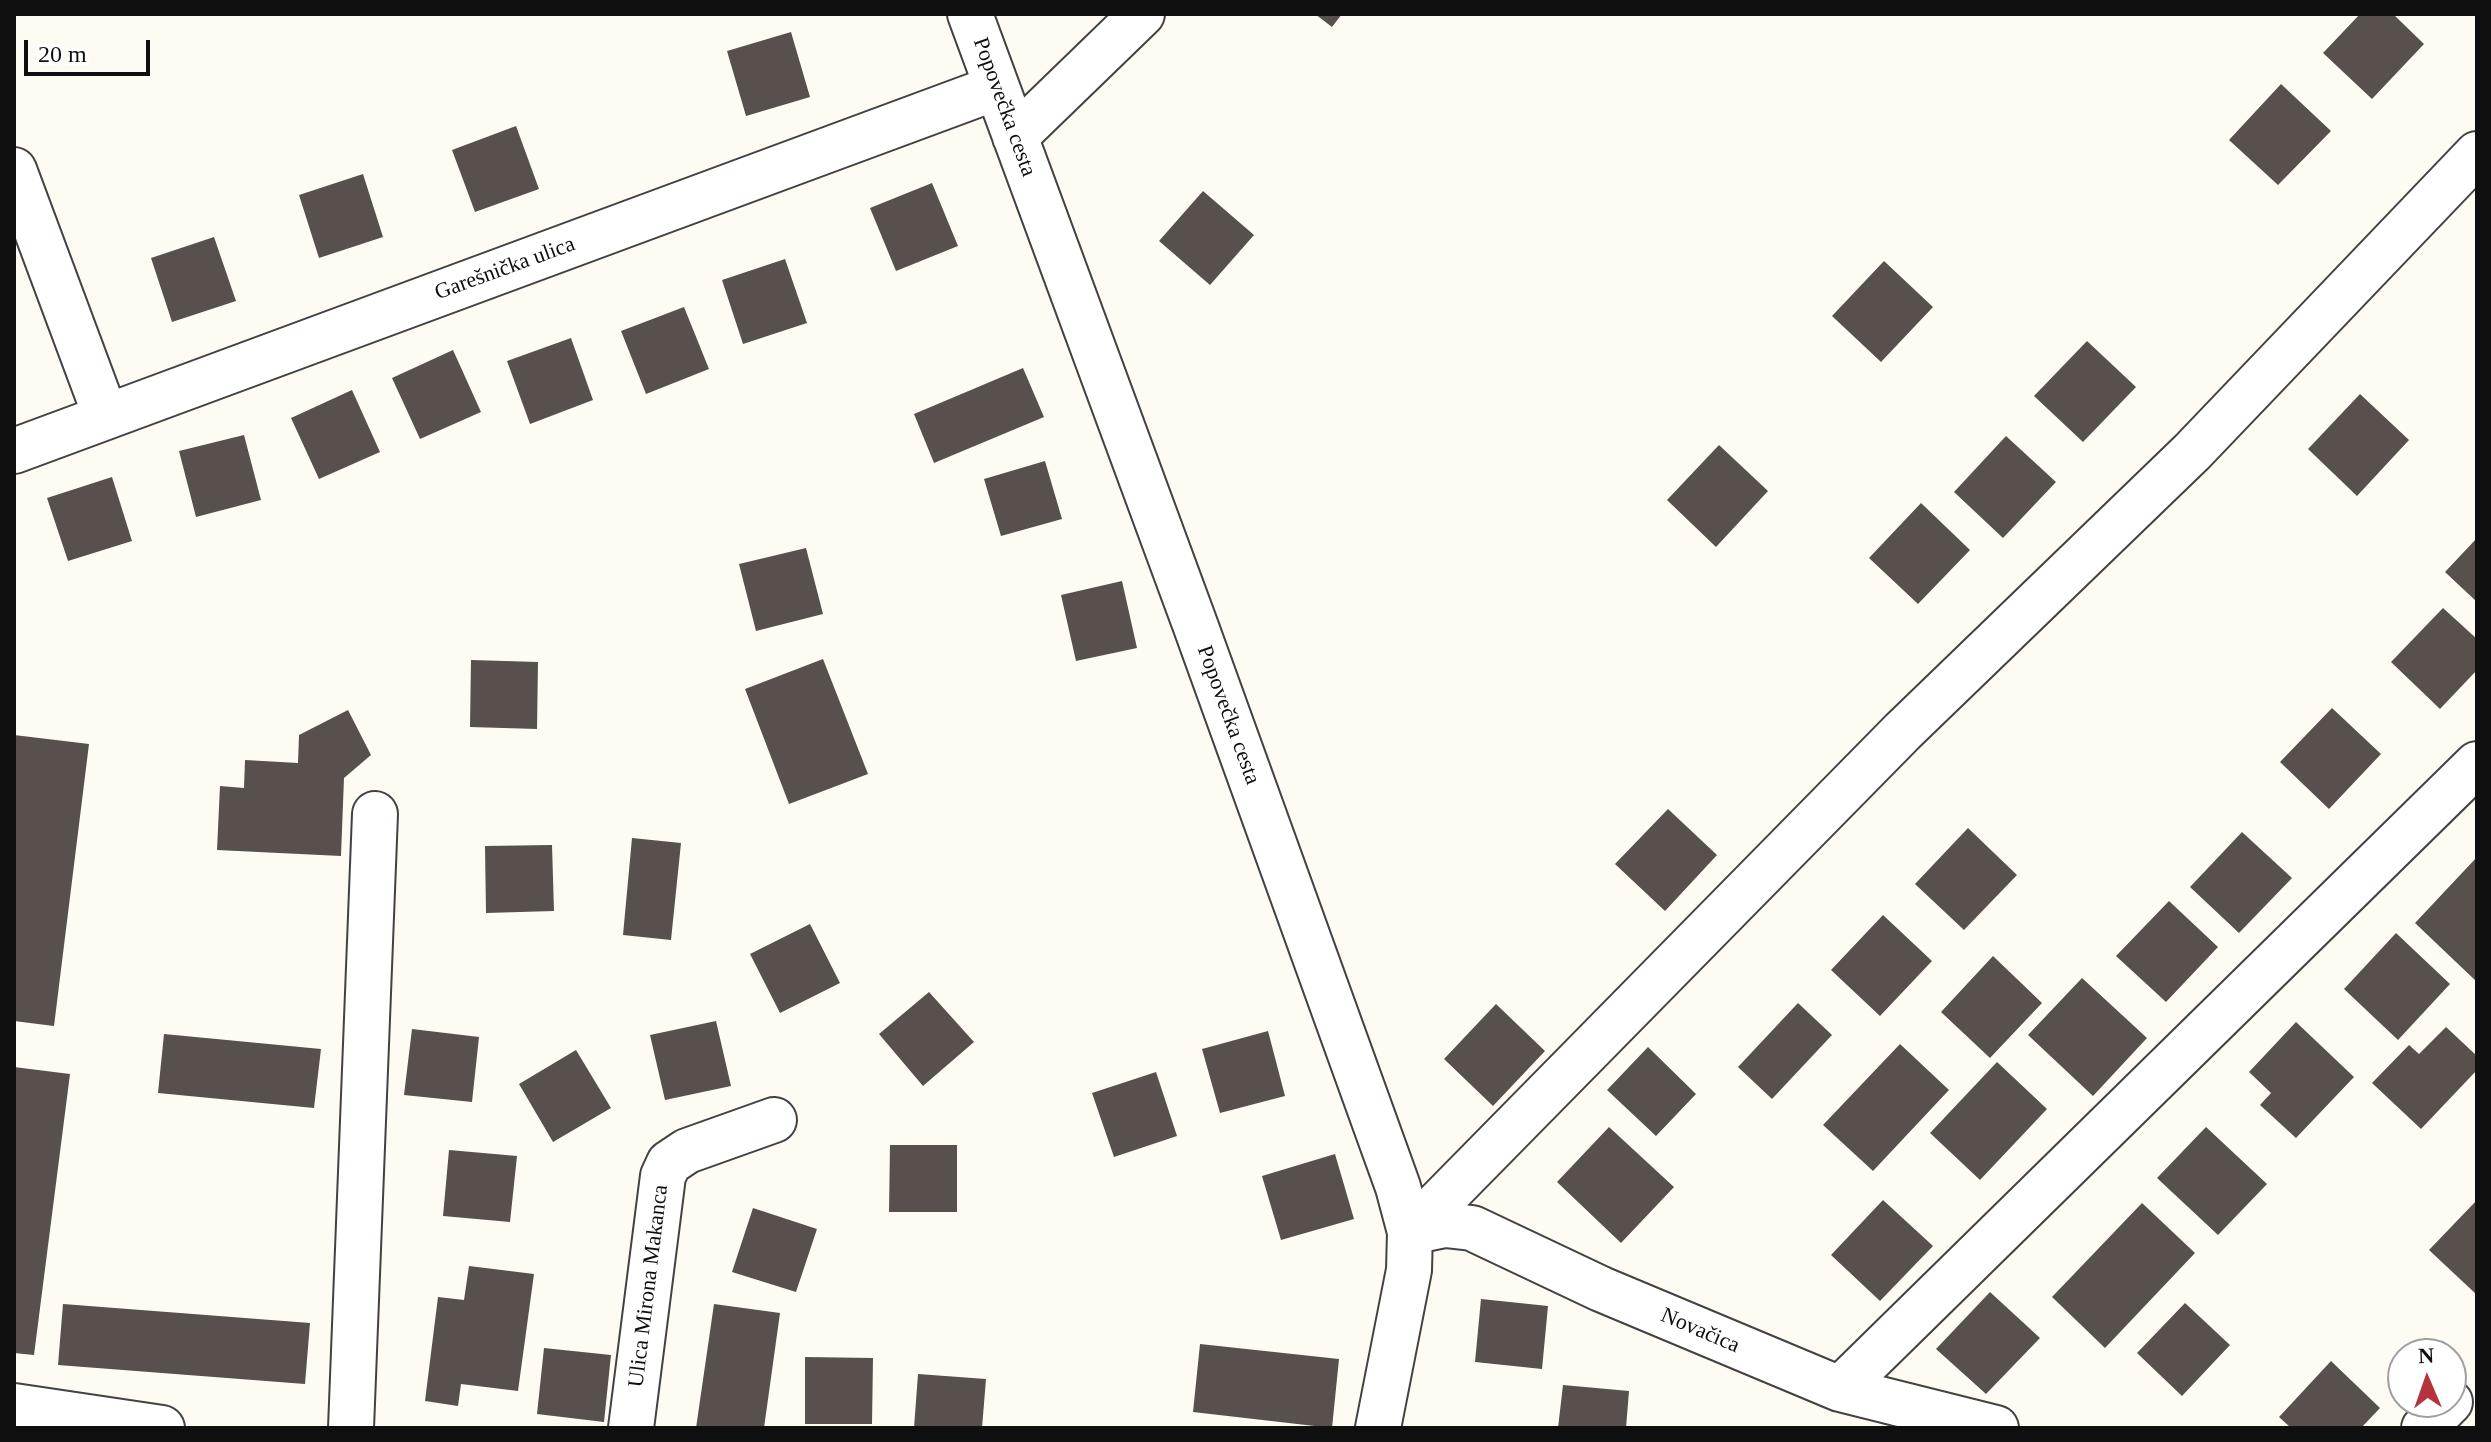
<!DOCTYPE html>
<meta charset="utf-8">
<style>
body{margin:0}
#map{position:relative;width:2491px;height:1442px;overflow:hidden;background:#fefbf3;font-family:Georgia,serif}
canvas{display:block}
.frame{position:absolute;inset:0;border:16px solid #0f0f0f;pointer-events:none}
.north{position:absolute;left:2387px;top:1338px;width:80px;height:80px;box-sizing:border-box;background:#fff;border:2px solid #9f9f9f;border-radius:50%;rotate:358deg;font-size:22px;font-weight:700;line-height:32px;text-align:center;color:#0f0f0f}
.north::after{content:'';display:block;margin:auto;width:28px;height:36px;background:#b4333e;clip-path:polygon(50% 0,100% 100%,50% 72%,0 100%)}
.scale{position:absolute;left:24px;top:40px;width:126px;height:36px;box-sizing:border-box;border:4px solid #0f0f0f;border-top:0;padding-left:10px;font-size:24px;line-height:28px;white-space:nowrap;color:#0f0f0f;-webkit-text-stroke:6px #fff;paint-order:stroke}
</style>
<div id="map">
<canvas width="2491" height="1442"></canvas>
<div class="frame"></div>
<div class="north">N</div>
<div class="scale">20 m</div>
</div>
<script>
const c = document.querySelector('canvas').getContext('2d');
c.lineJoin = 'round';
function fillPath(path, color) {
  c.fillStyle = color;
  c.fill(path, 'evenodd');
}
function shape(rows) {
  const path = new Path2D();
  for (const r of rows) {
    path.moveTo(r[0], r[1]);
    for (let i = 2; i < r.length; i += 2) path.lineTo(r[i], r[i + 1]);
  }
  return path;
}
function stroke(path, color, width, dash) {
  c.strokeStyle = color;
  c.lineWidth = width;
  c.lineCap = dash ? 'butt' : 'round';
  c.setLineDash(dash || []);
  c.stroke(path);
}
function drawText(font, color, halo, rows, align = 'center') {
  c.font = font + ' Georgia,serif';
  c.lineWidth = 8;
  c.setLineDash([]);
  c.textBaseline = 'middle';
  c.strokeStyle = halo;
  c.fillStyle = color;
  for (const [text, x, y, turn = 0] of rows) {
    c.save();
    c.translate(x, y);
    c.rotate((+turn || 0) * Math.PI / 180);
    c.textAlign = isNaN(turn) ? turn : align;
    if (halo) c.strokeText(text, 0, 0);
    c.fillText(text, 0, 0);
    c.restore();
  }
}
fillPath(shape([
 [1315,14,1342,14,1332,27],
 [2360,14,2393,14,2424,44,2372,99,2323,53],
 [791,32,810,97,746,116,727,51],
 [2281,84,2331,131,2278,185,2229,140],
 [516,126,539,189,475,212,452,150],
 [363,174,383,237,319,258,299,195],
 [932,183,958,246,896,271,870,208],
 [1203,191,1254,235,1210,285,1159,241],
 [214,237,236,301,172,322,151,258],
 [785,259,807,323,743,344,722,280],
 [1884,261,1933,307,1881,362,1832,316],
 [684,307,709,369,646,394,621,331],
 [571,338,593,400,530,424,507,361],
 [2087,341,2136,387,2083,442,2034,396],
 [453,350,481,412,420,439,392,378],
 [1023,368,1044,417,934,463,914,414],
 [352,390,380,452,319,479,291,418],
 [2360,394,2409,440,2357,496,2308,449],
 [244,435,261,500,196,517,179,451],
 [2006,436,2056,482,2003,538,1954,492],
 [1719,445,1768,491,1716,547,1667,500],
 [1045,461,1062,519,1001,536,984,479],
 [112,477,132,541,68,561,47,498],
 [1921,503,1970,550,1918,604,1869,558],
 [2477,538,2477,602,2445,572],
 [806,548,823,614,756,631,739,564],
 [1122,581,1137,648,1076,661,1061,595],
 [2443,608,2477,639,2477,670,2440,709,2391,662],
 [823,659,868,774,789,804,745,689],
 [471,660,538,662,537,729,470,727],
 [2332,708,2381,754,2329,809,2280,762],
 [348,710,371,755,344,778,341,856,217,850,220,786,244,788,245,760,298,763,299,735],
 [14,735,89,744,54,1026,14,1021],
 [1668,809,1717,855,1665,911,1615,864],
 [1968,828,2017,875,1964,930,1915,884],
 [2242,832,2292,878,2239,933,2190,887],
 [632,838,681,843,671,940,623,935],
 [552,845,554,911,486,913,485,846],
 [2477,857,2477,982,2415,923],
 [2169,901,2218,947,2166,1002,2116,956],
 [1883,915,1932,961,1880,1016,1831,970],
 [810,924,840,983,780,1013,750,954],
 [2396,933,2450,984,2398,1040,2344,989],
 [1993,956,2042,1003,1990,1058,1941,1012],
 [2082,978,2147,1038,2093,1096,2028,1035],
 [929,992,974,1042,923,1086,879,1034],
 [1798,1003,1832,1035,1772,1099,1738,1067],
 [1496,1004,1545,1051,1493,1106,1444,1059],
 [716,1021,731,1086,665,1100,650,1035],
 [2296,1022,2354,1077,2296,1138,2260,1105,2271,1093,2249,1072],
 [2446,1027,2477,1056,2477,1070,2421,1129,2372,1083,2409,1045,2419,1054],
 [412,1029,479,1037,472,1102,404,1095],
 [1268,1031,1285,1096,1220,1113,1202,1049],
 [164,1034,321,1049,314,1108,158,1093],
 [1900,1044,1949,1090,1873,1171,1823,1125],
 [1648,1047,1696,1094,1656,1136,1607,1090],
 [576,1050,611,1108,553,1142,519,1084],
 [1997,1062,2047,1109,1980,1180,1930,1133],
 [14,1067,70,1074,34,1355,14,1353],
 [1156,1072,1177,1136,1114,1157,1092,1093],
 [1609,1127,1674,1187,1621,1243,1557,1182],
 [2206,1127,2267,1184,2218,1235,2157,1178],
 [890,1145,957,1145,957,1212,889,1212],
 [449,1150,517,1156,510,1222,443,1216],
 [1335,1154,1354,1219,1281,1240,1262,1176],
 [1883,1200,1933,1246,1880,1301,1831,1255],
 [2477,1200,2477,1295,2429,1250],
 [2142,1203,2195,1253,2105,1348,2052,1297],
 [753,1208,817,1229,796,1292,732,1272],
 [469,1266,534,1274,518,1391,461,1384,458,1406,425,1401,438,1297,464,1300],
 [1990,1292,2040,1338,1986,1394,1936,1349],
 [1481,1299,1548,1306,1542,1369,1475,1362],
 [2185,1303,2230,1345,2182,1396,2137,1353],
 [63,1304,310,1323,305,1384,58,1365],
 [714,1304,780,1313,764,1428,696,1428],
 [1200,1344,1339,1359,1332,1428,1193,1412],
 [544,1348,611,1355,604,1422,537,1414],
 [805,1357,873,1358,872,1424,805,1424],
 [2331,1361,2380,1408,2361,1428,2291,1428,2279,1417],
 [918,1374,986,1379,982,1428,914,1428],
 [1563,1385,1629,1391,1626,1428,1558,1428]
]), '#57504d');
const minor = shape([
 [970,14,1196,627,1398,1187,1410,1232,1409,1270,1378,1428],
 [1015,137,1142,14],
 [14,170,106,417],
 [14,451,995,88],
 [1410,1232,1903,731,2192,452,2477,154],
 [1410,1232,1445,1225,1472,1228,1601,1289,1840,1389,1996,1428],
 [1840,1389,2477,764],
 [14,1406,162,1428],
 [351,1428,375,814],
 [631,1428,663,1176,669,1163,687,1151,774,1120],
 [2424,1428,2450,1402]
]);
stroke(minor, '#424242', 48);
stroke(minor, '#fff', 44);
drawText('22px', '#0f0f0f', '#fff', [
 ["Popovečka cesta",1004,107,70],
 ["Garešnička ulica",505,269,-20],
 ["Popovečka cesta",1228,715,70],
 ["Ulica Mirona Makanca",649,1286,-83],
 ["Novačica",1700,1331,23]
]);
</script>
